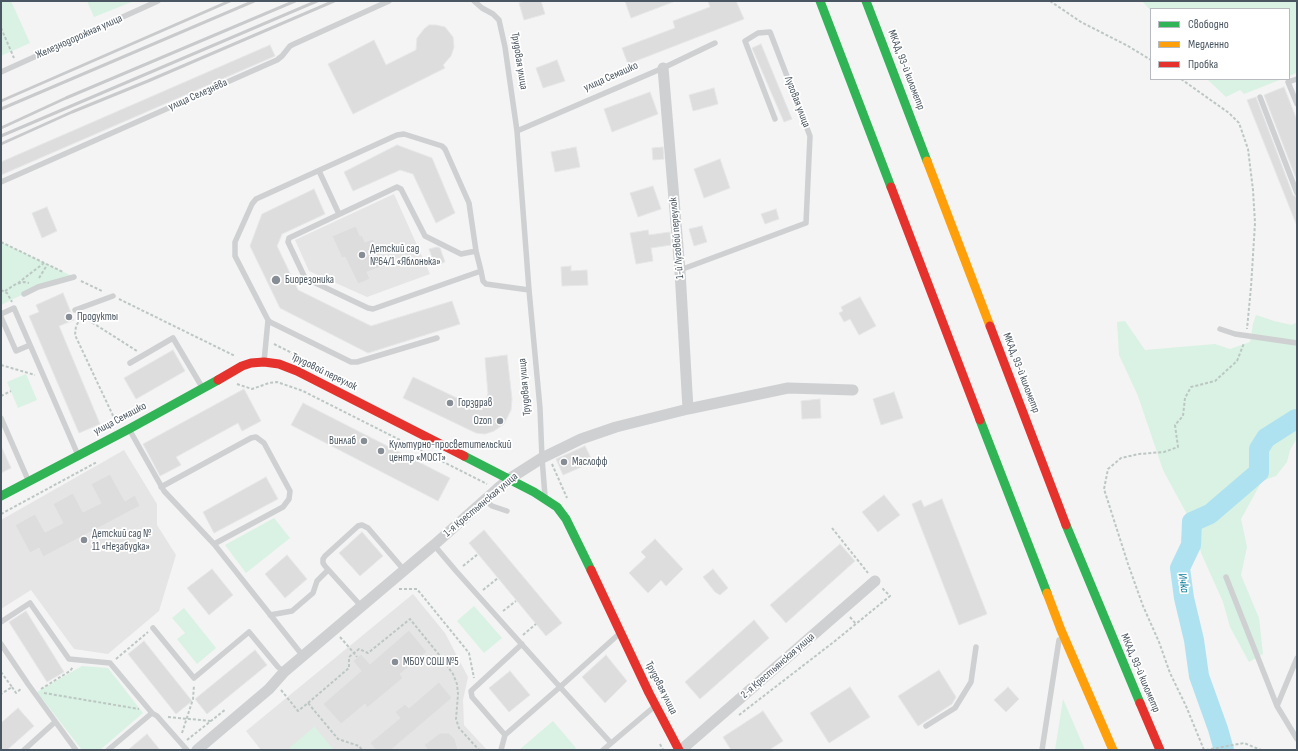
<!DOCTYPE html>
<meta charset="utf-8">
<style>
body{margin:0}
#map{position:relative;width:1298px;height:751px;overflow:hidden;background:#f4f4f4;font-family:"Sofia Sans Condensed",sans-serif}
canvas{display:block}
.frame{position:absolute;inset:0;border:2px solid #4a5661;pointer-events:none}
.legend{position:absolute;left:1150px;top:8px;width:140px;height:72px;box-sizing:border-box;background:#fff;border:1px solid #b7bbc0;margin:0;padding:5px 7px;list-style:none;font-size:12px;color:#4a5661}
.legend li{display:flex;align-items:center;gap:8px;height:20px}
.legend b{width:20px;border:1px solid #b7bbc0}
</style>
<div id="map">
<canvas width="1298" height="751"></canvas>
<div class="frame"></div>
<ul class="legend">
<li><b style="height:5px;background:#30b455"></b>Свободно</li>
<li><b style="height:5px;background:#ff9f0a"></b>Медленно</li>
<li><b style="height:5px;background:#e5322d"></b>Пробка</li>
</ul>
</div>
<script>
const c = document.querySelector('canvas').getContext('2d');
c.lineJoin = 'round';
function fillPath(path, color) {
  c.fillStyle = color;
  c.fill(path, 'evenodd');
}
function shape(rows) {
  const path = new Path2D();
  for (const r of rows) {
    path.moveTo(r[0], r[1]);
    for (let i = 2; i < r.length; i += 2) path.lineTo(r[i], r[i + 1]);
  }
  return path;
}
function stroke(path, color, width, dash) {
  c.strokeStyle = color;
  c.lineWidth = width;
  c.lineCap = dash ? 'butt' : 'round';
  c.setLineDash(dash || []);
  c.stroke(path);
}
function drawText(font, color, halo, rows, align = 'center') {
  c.font = font + ' "Sofia Sans Condensed",sans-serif';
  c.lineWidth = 3.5;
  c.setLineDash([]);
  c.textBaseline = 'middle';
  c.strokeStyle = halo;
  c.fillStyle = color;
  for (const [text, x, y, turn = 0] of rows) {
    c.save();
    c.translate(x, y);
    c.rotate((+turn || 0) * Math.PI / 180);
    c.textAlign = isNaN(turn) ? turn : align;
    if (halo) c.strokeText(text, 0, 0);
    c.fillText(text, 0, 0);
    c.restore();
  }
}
fillPath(shape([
 [394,194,430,274,367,297,309,271,295,240],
 [124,450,157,504,157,525,176,555,159,611,108,654,74,649,31,590,1,609,1,520],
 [413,594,445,633,468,677,463,700,464,725,487,750,261,750,246,731]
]), '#e6e5e6');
fillPath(shape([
 [1,1,11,1,30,43,1,56],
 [87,1,134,1,94,17],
 [1142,1,1297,1,1297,73,1289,76,1289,9,1151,9,1151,11],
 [1207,79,1282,79,1244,94,1240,90,1226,97],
 [1,242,74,277,38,287,1,305],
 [1256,315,1274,321,1292,325,1297,322,1297,438,1290,450,1287,462,1276,476,1262,481,1241,519,1247,547,1241,575,1259,618,1263,654,1249,662,1230,627,1223,602,1202,555,1189,518,1163,470,1138,396,1119,355,1117,322,1125,321,1145,350,1215,344,1230,349,1250,342,1253,324],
 [26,374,37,400,18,408,7,382],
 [274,518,290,538,246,573,225,545],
 [474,606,502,638,484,653,457,621],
 [184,608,216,648,197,664,177,639,185,633,172,618],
 [82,666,108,668,143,713,100,750,82,750,37,692],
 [1063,699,1085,750,1055,750],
 [553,721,576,748,573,750,519,750],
 [314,726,334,750,287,750,314,727]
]), '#d9f2e3');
stroke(shape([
 [1224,750,1218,729,1199,676,1194,640,1184,598,1180,568,1191,545,1192,522,1210,514,1259,472,1259,449,1266,438,1296,419,1297,419]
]), '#aee2f0', 20);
const building = shape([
 [525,1,541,1,545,14,524,20,519,3,525,1],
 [625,1,673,1,673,2,631,18,625,1],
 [708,1,736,1,744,19,628,64,622,48,675,28,673,21,710,7,708,1],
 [429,25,436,25,445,27,453,37,454,47,451,56,443,65,445,68,353,114,328,64,374,40,386,65,416,50,417,38,424,29,429,25],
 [761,44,792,119,784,122,752,48,761,44],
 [270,45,275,56,1,175,1,162,270,45],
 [557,60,565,81,543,88,536,68,557,60],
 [1284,87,1297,120,1297,181,1264,95,1284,87],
 [714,88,718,104,693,111,689,95,714,88],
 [650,92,658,114,612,132,604,109,650,92],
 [1256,97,1293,195,1297,197,1297,226,1247,100,1256,97],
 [397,145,432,158,455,213,436,223,413,174,400,170,353,191,344,172,397,145],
 [576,147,580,167,555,172,551,152,576,147],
 [663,147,664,159,653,160,652,148,663,147],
 [720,159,730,188,704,198,694,169,720,159],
 [653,186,661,209,638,217,630,193,653,186],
 [314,189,325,214,282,234,277,246,298,290,371,326,452,301,460,324,368,353,280,308,250,246,262,214,314,189],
 [47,207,57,231,42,238,32,213,47,207],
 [776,209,779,219,765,224,761,214,776,209],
 [356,226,360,236,362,235,365,242,373,239,380,254,376,256,381,267,367,272,370,279,358,284,345,257,342,258,332,236,356,226],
 [702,226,707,242,694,246,689,229,702,226],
 [648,230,649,235,670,232,671,245,651,248,653,261,636,264,630,233,648,230],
 [437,247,440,248,445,262,435,266,429,249,437,247],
 [571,266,571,271,587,270,588,285,562,286,561,267,571,266],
 [63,293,74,320,59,326,100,424,79,433,29,316,39,312,36,305,63,293],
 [860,297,876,326,859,335,850,319,844,322,839,313,843,311,841,307,860,297],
 [173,350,185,371,136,399,124,378,173,350],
 [507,355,512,399,511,410,504,424,494,431,485,434,476,433,403,398,413,377,482,410,488,394,485,358,507,355],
 [244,389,261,421,242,431,238,423,176,457,181,465,160,476,143,444,244,389],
 [894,392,903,418,881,425,873,399,894,392],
 [820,399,821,418,802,419,801,401,820,399],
 [303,403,450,478,438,501,291,425,303,403],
 [1,446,11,468,1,473,1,446],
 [585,446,593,462,563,475,556,459,585,446],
 [110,474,125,501,135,495,140,506,43,557,39,548,30,553,15,525,35,514,45,532,63,523,53,504,73,493,83,512,101,503,91,484,110,474],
 [266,477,278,499,214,533,203,512,266,477],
 [884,495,900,515,878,532,862,512,884,495],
 [942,499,987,614,959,625,912,504,921,500,924,507,942,499],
 [484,530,562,623,546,636,469,543,484,530],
 [362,532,383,556,360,576,339,553,362,532],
 [655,539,683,569,666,586,661,580,648,593,629,573,646,557,641,552,655,539],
 [840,544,855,561,786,623,770,605,840,544],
 [287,555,307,579,285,598,265,574,287,555],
 [212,569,233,595,209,615,187,588,212,569],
 [713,569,728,588,720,595,715,592,703,577,713,569],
 [26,611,64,672,47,682,9,622,26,611],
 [754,620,769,638,700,699,685,682,754,620],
 [409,630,427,652,400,674,403,678,367,708,365,704,341,724,323,704,361,671,353,661,361,654,370,664,409,630],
 [144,641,192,701,176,714,128,654,144,641],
 [255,650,267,665,207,714,195,699,255,650],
 [606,655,627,681,605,703,582,677,606,655],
 [939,670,956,697,952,704,918,726,898,696,939,670],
 [510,671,530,695,509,712,489,688,510,671],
 [439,682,452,698,391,750,376,750,370,743,400,718,395,712,405,704,409,708,439,682],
 [850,687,870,717,829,743,810,713,850,687],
 [1008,687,1019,699,1006,712,994,700,1008,687],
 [18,708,34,726,7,750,1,750,1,723,18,708],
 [763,711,783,741,769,750,731,750,723,737,763,711],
 [440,733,449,733,455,739,458,750,428,750,424,745,440,733],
 [147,734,160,750,128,750,147,734]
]);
fillPath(building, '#ddddde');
stroke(building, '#e5e6e7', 1);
stroke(shape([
 [1050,1,1081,22,1128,46,1151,60],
 [1,28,14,58],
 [1181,79,1229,113,1239,123,1248,149,1253,190,1255,223,1251,287,1247,329],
 [1,242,63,272],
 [39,278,47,265],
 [81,281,102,291],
 [18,283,44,263],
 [1,290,7,293,12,302],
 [5,291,16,284,24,282,29,283],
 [119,299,235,356],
 [77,318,79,321,76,326,75,335,116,422],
 [79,321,85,318,137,351],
 [274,344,300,357],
 [1,365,35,375],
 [237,384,252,389,269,383,277,382,303,391,487,484],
 [1,396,11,391],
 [552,464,567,498],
 [1,514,97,462],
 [832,528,868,573],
 [463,566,478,554],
 [399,589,417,589,469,653,474,678],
 [483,590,498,578],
 [503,611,516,601],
 [850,617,856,624],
 [523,635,536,624],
 [340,637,354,653,359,649,368,653,410,619,440,656,453,674,457,684,458,694,456,719,459,728,479,750],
 [116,659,148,632],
 [1,672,12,687,1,694],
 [12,687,16,693,22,688],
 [41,689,70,671,73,667],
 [281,690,298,711,308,703,338,739,359,746,362,750],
 [44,693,139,709],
 [308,703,349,668,349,657,354,653,357,657],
 [739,715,835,641,890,596,882,588],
 [168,717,211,721],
 [182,733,193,699,194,685],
 [187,740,226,709],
 [660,744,663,750],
 [1204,750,1186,706,1170,673,1159,642,1143,606,1128,564,1104,489,1108,469,1121,458,1139,454,1164,452,1178,447,1175,425,1183,416,1185,398,1191,387,1215,381,1237,361,1244,343],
 [1206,750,1244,743,1261,750]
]), '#bcc7c4', 2, [3, 2]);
stroke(shape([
 [474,1,482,8,493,14,499,20,505,47,517,131,529,290,540,408,542,458,545,496],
 [1,72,158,1],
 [1297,79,1288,82,1297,104],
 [1260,97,1297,193],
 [517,131,663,68,715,43],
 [319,171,339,214],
 [1,182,277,60,282,56,290,46,294,44,389,1],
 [680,270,806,223,810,136,770,32,758,33,745,41,775,119],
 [481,271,483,281,486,284,529,290],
 [24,294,38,287,74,277],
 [75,310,113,296],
 [1,314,14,308,78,455],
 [1,317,16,351,30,345],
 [1220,329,1235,334,1297,343],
 [437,338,357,362,351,362,270,322,268,320,235,256,235,242,252,204,256,199,397,135,404,134,442,146,445,149,469,203,476,251,461,254,425,236,401,189,397,187,289,238,288,242,305,278,368,308,373,309,481,271,476,251],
 [264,362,268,320],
 [130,363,173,338,202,387],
 [1,418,29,482],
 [129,429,164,491,214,544,303,656],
 [161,487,251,438,256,437,264,443,290,491,289,499,283,507,214,544],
 [485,500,492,506,507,511],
 [434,545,456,571,560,687,620,633],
 [1226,577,1277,706,1297,739],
 [361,606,325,566,323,563,323,559,325,556,358,526,362,525,368,528,404,570],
 [270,615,292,611,313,593,317,581,328,570],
 [1,622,30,603,69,659,110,663,152,713,157,716,187,750],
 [153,628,194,678,249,632,278,667,284,672],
 [1,644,28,684,76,750],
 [522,644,471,691,472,697,505,735,560,687,611,743],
 [1277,706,1297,658],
 [926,726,955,708,971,682,976,647],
 [24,750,55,722],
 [108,750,152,713],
 [501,750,505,735],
 [603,750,655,706],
 [1042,750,1059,640]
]), '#ced0d2', 5.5);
stroke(shape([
 [663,68,680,271,688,409],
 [197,750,269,689,284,672,434,545,497,489,509,479,542,458,581,439,616,427,688,409,788,388,853,390],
 [681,750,875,581]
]), '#ced0d2', 11);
stroke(shape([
 [820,1,891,187],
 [866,1,927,161],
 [980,420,1047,593],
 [464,456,534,492,557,507,566,519,591,570],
 [1,496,129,429,218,380],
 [1066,525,1140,703]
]), '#30b455', 9);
stroke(shape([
 [927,161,990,326],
 [1047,593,1061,630,1113,750]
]), '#ff9f0a', 9);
stroke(shape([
 [891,187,980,420],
 [990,326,1066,525],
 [218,380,242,366,251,363,264,362,279,364,297,371,464,456],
 [591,570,649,693,679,750],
 [1140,703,1160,750]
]), '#e5322d', 9);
stroke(shape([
 [1,101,230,1],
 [1,109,254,1],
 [1,128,66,98,295,1],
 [1,136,317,1],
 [1,144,72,112,148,81,334,1]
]), '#c9cacc', 3);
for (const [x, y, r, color] of [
 [362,255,4,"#868d94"],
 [276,280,5,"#868d94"],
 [69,317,4,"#868d94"],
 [450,403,4,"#868d94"],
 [500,421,4,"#868d94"],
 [364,441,4,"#868d94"],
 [381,451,4,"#868d94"],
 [564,462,4,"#868d94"],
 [84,540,4,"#868d94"],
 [395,662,4,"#868d94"]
]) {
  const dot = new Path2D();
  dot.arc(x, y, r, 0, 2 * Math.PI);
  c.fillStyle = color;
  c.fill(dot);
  stroke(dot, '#fff', 1.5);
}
drawText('11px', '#4a5661', '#fff', [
 ["Железнодорожная улица",79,37,-24],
 ["Трудовая улица",519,61,81],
 ["МКАД, 93-й километр",906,70,69],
 ["улица Семашко",611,77,-24],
 ["улица Селезнёва",198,95,-24],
 ["Луговая улица",797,102,69],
 ["1-й Луговой переулок",677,238,-95],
 ["Трудовой переулок",324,372,26],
 ["МКАД, 93-й километр",1021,373,69],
 ["Трудовая улица",525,387,-95],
 ["улица Семашко",120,419,-28],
 ["1-я Крестьянская улица",481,505,-40],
 ["2-я Крестьянская улица",778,666,-41],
 ["МКАД, 93-й километр",1140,673,67],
 ["Трудовая улица",661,688,63]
]);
drawText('11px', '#4a5661', '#fff', [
 ["Детский сад",370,249],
 ["№64/1 «Яблонька»",370,262],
 ["Биорезоника",285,280],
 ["Продукты",77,317],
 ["Горздрав",458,403],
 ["Ozon",492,421,"right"],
 ["Винлаб",356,441,"right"],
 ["Культурно-просветительский",389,445],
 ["центр «МОСТ»",389,458],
 ["Маслофф",572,462],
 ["Детский сад №",92,534],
 ["11 «Незабудка»",92,547],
 ["МБОУ СОШ №5",403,662]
], 'left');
drawText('italic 12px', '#0c7c9b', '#fff', [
 ["Ичка",1183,583,81]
]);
</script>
